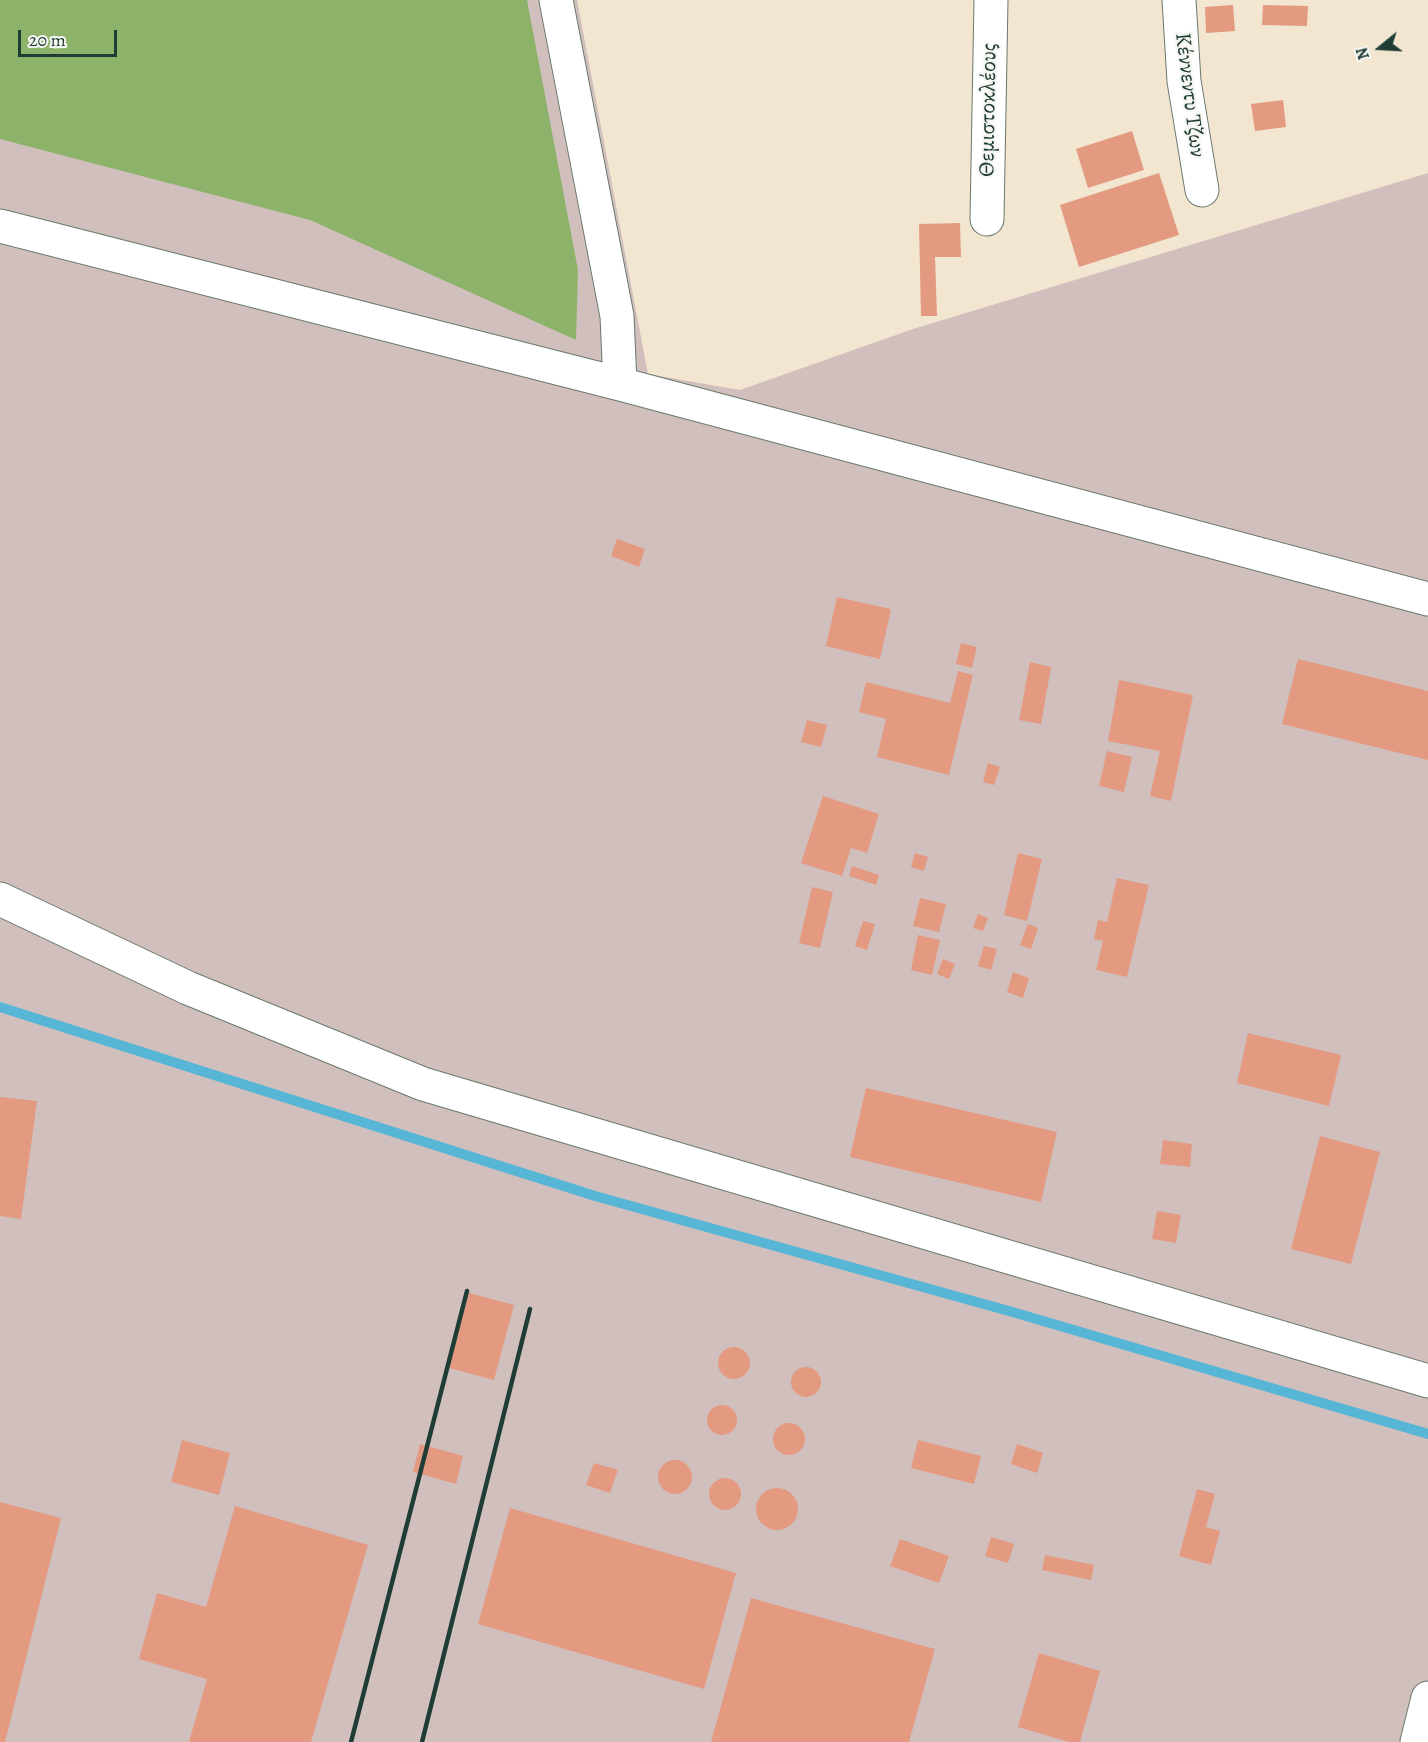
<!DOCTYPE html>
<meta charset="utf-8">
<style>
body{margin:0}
#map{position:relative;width:1428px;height:1742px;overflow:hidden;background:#f2e6d1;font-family:Alegreya,serif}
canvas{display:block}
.north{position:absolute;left:1350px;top:18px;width:60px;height:60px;-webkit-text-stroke:4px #f6f6f2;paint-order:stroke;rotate:252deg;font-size:16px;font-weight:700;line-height:24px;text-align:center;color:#1f3d34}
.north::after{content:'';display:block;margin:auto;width:21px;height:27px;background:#1f3d34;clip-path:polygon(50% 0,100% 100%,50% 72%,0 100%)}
.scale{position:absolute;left:18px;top:30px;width:99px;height:27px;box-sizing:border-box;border:3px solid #1f3d34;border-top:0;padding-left:8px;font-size:18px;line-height:21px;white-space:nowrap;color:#1f3d34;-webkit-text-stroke:4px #f6f6f2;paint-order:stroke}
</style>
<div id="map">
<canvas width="1428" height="1742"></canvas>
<div class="north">N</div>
<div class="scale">20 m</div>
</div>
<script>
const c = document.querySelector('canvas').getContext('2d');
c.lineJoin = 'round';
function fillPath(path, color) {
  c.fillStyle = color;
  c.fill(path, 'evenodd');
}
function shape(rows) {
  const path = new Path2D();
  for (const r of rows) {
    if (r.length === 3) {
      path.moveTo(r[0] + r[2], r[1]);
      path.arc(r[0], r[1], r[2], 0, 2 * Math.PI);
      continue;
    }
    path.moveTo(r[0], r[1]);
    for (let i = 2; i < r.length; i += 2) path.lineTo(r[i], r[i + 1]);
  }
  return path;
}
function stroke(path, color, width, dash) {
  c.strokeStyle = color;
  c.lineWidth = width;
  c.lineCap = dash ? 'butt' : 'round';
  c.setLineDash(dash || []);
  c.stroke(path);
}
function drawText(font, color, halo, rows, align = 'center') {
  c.font = font + ' Alegreya,serif';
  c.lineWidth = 4.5;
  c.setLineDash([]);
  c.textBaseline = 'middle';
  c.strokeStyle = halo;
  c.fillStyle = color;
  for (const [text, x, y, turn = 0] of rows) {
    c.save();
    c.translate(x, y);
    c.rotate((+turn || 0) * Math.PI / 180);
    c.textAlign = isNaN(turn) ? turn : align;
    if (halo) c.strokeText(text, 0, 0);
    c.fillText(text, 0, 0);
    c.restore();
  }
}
fillPath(shape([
 [0,0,577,0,648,374,740,390,913,329,1428,173,1428,1742,0,1742]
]), '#d1bfbe');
fillPath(shape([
 [0,0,527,0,578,270,576,340,310,220,0,139]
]), '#8cb369');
stroke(shape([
 [0,1007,595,1196,1009,1311,1428,1434]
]), '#57b6d5', 10);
fillPath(shape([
 [1233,5,1235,31,1206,33,1205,7],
 [1263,5,1308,6,1307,26,1262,25],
 [1283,100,1286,127,1255,131,1251,104],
 [1132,131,1144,170,1088,188,1076,149],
 [1159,173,1179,235,1079,267,1060,205],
 [960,223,961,257,935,257,937,316,921,316,919,224],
 [617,539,645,549,639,567,611,556],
 [837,597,891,609,880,659,826,646],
 [961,643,977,647,972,668,956,664],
 [1298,659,1428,691,1428,760,1282,724],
 [1030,662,1051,667,1041,724,1019,720],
 [958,671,973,675,949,775,877,757,886,719,859,712,866,682,950,703],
 [1119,680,1193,695,1171,801,1150,796,1160,751,1108,741],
 [807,720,827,725,821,747,801,742],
 [1107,751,1132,757,1124,792,1099,786],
 [988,763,1000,767,994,785,983,782],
 [823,796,879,814,867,853,851,848,842,876,801,863],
 [915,853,928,857,924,871,911,867],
 [1018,853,1042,859,1027,921,1004,915],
 [852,866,879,875,876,885,849,876],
 [1117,878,1149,885,1127,977,1096,970,1103,941,1094,939,1098,920,1107,922],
 [812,887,833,892,820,948,799,943],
 [920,898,946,904,939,932,913,926],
 [978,914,988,918,983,931,973,928],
 [863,921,875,924,867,950,855,946],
 [1028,924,1038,928,1031,949,1020,945],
 [918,935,940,940,932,975,911,970],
 [984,946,997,949,991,970,978,966],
 [943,959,955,964,949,979,937,974],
 [1013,972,1029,978,1023,998,1007,992],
 [1248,1033,1341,1055,1329,1106,1237,1083],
 [866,1088,1057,1132,1041,1202,850,1157],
 [0,1097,37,1101,21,1219,0,1216],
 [1320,1136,1380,1152,1351,1264,1291,1249],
 [1163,1140,1192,1144,1190,1167,1160,1164],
 [1157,1211,1181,1215,1176,1243,1152,1239],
 [469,1293,514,1305,494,1380,449,1368],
 [734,1363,16],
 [806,1382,15],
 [722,1420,15],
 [789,1439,16],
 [182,1440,230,1453,219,1495,171,1482],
 [918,1440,981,1456,974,1484,911,1468],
 [420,1444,463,1456,456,1484,413,1472],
 [1017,1444,1043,1453,1037,1473,1011,1464],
 [675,1477,17],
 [594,1463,618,1470,610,1493,586,1485],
 [725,1494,16],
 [777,1509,21],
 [1197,1489,1215,1494,1206,1527,1220,1531,1211,1565,1179,1556],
 [0,1502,61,1518,5,1742,0,1742],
 [235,1506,368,1545,311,1742,189,1742,207,1679,139,1659,157,1593,206,1607],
 [510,1508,736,1573,704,1689,478,1624],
 [991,1537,1014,1544,1008,1563,985,1556],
 [900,1539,949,1556,939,1583,890,1566],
 [1045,1555,1094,1565,1091,1580,1042,1570],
 [751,1598,935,1649,909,1742,711,1742],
 [1039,1653,1100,1671,1080,1742,1069,1742,1018,1727]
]), '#e39a81');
const minor = shape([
 [556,0,617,316,620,384],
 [1179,0,1184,81,1202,190],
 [987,219,991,0],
 [0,226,620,384,1428,599],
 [0,899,188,988,423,1084,1428,1381],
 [1417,1742,1428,1698]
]);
stroke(minor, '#69786b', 35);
stroke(minor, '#fff', 33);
stroke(shape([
 [351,1742,467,1291],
 [422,1742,530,1309]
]), '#1f3d34', 4.5);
drawText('22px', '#1f3d34', '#f6f6f2', [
 ["Κέννεντυ Τζων",1189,95,83],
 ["Θεμιστοκλέους",989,110,-89]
]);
</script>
